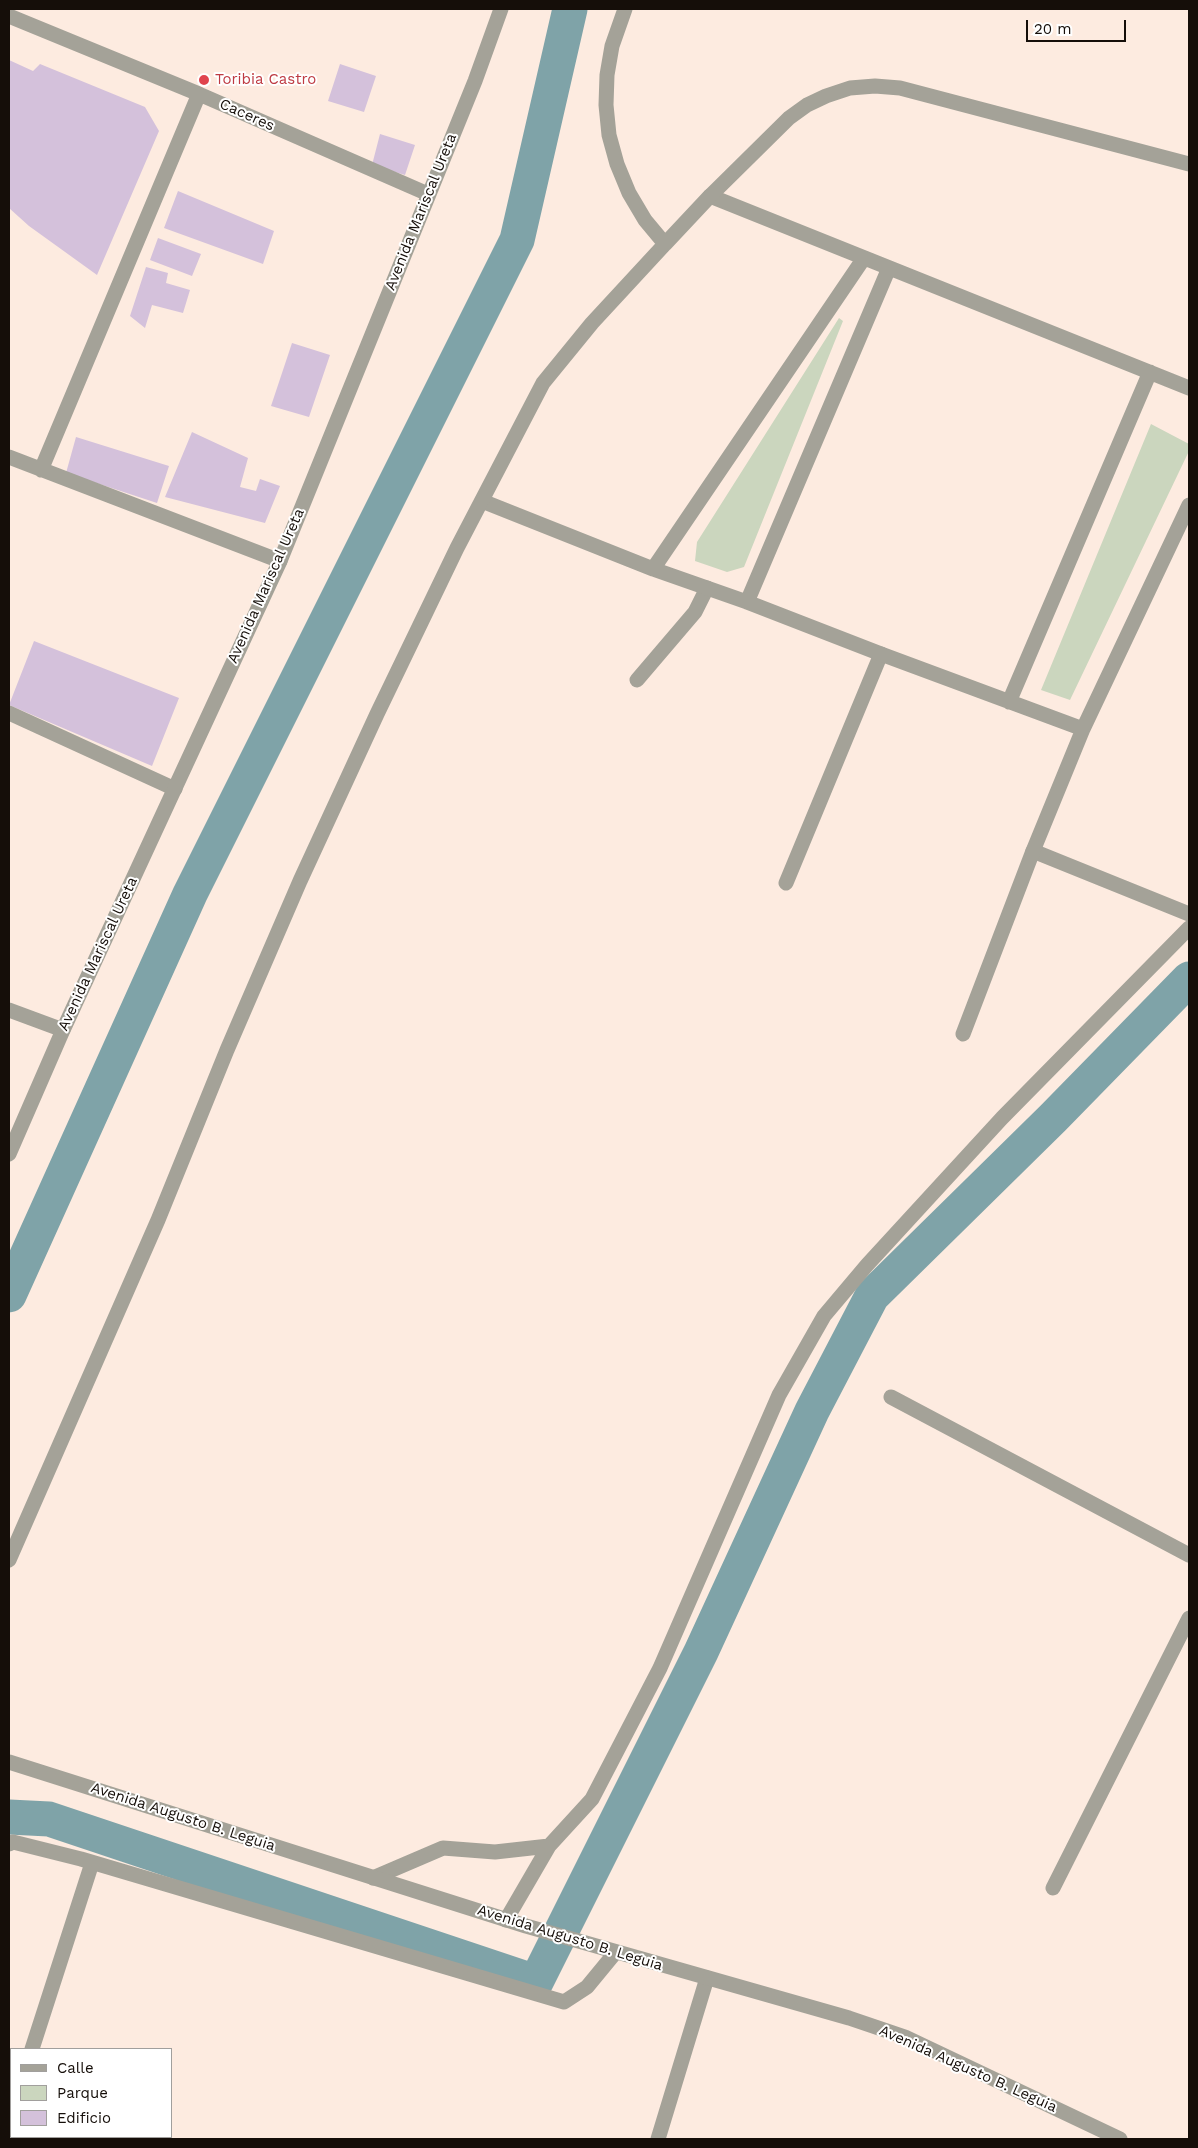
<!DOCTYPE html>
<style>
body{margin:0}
#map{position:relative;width:1198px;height:2148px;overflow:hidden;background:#fdebe0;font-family:"Work Sans",sans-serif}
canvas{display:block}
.frame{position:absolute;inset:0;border:10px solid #150e09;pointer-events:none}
.legend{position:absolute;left:10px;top:2048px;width:162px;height:90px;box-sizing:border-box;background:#fff;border:1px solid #a19f9d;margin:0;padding:6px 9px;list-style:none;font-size:15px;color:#150e09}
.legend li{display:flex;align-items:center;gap:10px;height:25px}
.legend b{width:25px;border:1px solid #a19f9d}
.scale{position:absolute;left:1026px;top:20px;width:100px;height:22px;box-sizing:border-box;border:2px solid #150e09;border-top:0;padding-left:6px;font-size:15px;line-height:18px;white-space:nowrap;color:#150e09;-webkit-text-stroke:4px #fff;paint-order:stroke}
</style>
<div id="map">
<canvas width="1198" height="2148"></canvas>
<div class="frame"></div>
<ul class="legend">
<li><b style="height:6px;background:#a4a298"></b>Calle</li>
<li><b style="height:14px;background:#cbd6be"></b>Parque</li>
<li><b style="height:14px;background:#d4c1db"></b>Edificio</li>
</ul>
<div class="scale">20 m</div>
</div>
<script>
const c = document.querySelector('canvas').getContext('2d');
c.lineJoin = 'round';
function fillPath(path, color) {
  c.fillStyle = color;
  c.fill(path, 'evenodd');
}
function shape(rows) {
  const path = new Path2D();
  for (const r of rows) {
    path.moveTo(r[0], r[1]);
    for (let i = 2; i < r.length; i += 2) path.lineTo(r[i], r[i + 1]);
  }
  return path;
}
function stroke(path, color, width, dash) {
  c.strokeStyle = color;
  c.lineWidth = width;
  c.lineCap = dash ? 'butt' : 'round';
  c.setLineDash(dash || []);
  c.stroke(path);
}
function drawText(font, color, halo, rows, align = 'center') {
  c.font = font + ' "Work Sans",sans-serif';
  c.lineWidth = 4;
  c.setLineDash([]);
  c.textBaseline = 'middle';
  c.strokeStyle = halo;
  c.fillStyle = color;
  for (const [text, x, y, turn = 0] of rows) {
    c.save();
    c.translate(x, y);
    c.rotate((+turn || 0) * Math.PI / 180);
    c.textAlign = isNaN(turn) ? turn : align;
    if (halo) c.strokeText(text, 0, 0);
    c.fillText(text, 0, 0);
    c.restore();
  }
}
fillPath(shape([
 [839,318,843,321,744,567,727,572,695,561,697,542],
 [1151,424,1189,444,1189,451,1070,700,1041,690]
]), '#cbd6be');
stroke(shape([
 [9,1295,190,894,517,240,570,9],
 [9,1817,49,1819,536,1982,701,1652,812,1411,872,1296,1053,1118,1189,979]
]), '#7fa3a8', 35);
fillPath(shape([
 [9,60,33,71,40,64,145,107,159,131,97,275,29,226,9,208],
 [340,64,376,76,364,112,328,101],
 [380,134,415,145,405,175,372,165],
 [178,191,274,231,263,264,164,228],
 [158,238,201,254,192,276,150,260],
 [146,267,168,273,166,283,190,290,183,313,152,305,145,328,130,316],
 [292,343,330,355,309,417,271,406],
 [192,432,248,458,240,487,256,491,260,479,280,486,265,523,165,497],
 [76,437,169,466,157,503,66,473],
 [34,641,179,698,152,766,9,705]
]), '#d4c1db');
stroke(shape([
 [637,680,695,612,707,588],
 [1033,851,1189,914],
 [786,883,881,654]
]), '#a4a298', 15);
stroke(shape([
 [9,16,199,94,428,194],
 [710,196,1189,388],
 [9,457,280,561],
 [41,470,199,94],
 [482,501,653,569,747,602,881,654,1083,729],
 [653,569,864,258],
 [747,602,889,268],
 [1009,702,1150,372],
 [9,713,175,789],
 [9,1010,63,1030],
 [963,1034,1033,851,1083,729,1189,505],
 [891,1397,1189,1555],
 [9,1844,13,1842,81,1859,564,2002,587,1987,615,1953],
 [373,1878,443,1848,495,1852,549,1846],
 [1053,1888,1189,1618],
 [506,1920,549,1846,592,1799,660,1668,779,1395,824,1316,867,1265,1002,1118,1189,928],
 [32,2049,92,1863],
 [11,2112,11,2114],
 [79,2137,86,2139],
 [658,2139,707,1978]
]), '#a4a298', 15);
stroke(shape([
 [665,244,710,196,789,118,807,105,826,96,850,88,875,86,900,88,1189,164],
 [9,1154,63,1030,280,561,475,81,501,9],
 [9,1560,158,1220,227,1050,300,881,377,714,457,548,543,383,592,323,665,244,645,220,629,193,617,164,609,135,606,105,607,75,612,46,625,9],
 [9,1762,526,1926,849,2018,905,2037,1120,2139]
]), '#a4a298', 15);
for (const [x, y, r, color] of [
 [204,80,6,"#e0444e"]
]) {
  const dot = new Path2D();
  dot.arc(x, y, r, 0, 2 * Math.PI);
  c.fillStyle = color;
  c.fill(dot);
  stroke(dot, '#fff', 2);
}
drawText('15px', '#be3a42', '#fff', [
 ["Toribia Castro",215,80]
], 'left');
drawText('15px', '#150e09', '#fff', [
 ["Caceres",247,115,24],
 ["Avenida Mariscal Ureta",421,212,-68],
 ["Avenida Mariscal Ureta",266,586,-66],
 ["Avenida Mariscal Ureta",98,954,-65],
 ["Avenida Augusto B. Leguia",183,1817,18],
 ["Avenida Augusto B. Leguia",570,1938,17],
 ["Avenida Augusto B. Leguia",968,2069,24]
]);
</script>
